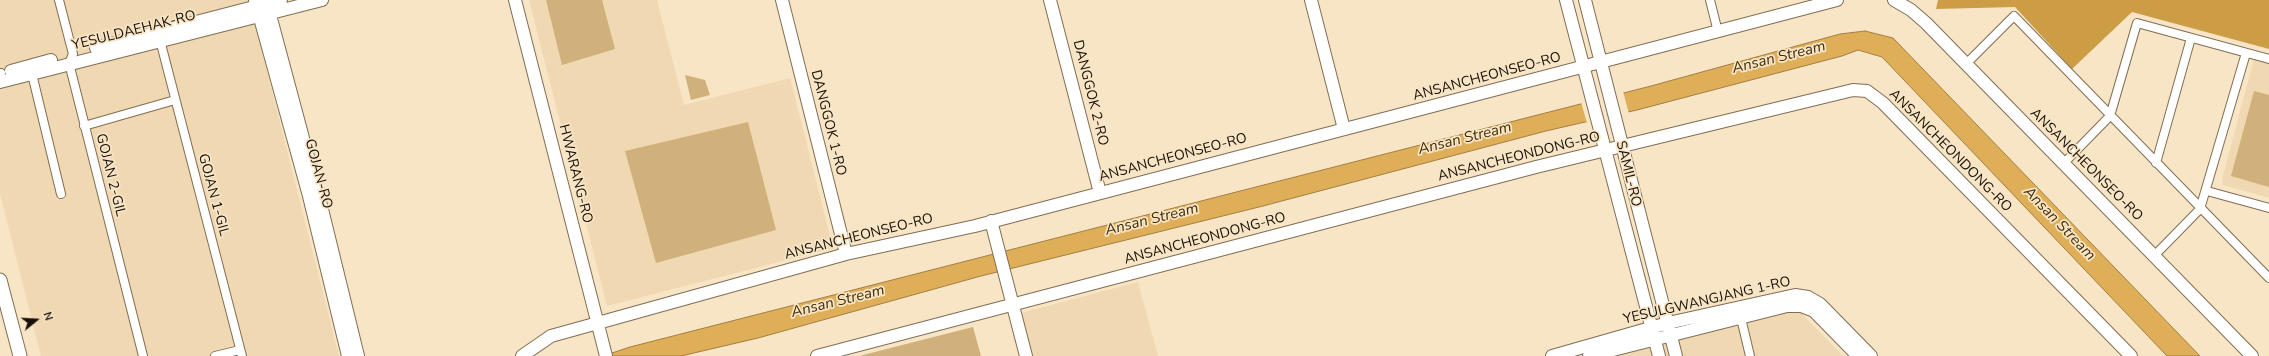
<!DOCTYPE html>
<style>
body{margin:0}
#map{position:relative;width:2269px;height:356px;overflow:hidden;background:#f8e5c6;font-family:"Nunito Sans",sans-serif}
canvas{display:block}
.north{position:absolute;left:16px;top:300px;width:40px;height:40px;-webkit-text-stroke:3px #f8e5c6;paint-order:stroke;rotate:72deg;font-size:11px;font-weight:700;line-height:16px;text-align:center;color:#160f05}
.north::after{content:'';display:block;margin:auto;width:14px;height:18px;background:#160f05;clip-path:polygon(50% 0,100% 100%,50% 72%,0 100%)}
</style>
<div id="map">
<canvas width="2269" height="356"></canvas>
<div class="north">N</div>
</div>
<script>
const c = document.querySelector('canvas').getContext('2d');
c.lineJoin = 'round';
function fillPath(path, color) {
  c.fillStyle = color;
  c.fill(path, 'evenodd');
}
function shape(rows) {
  const path = new Path2D();
  for (const r of rows) {
    path.moveTo(r[0], r[1]);
    for (let i = 2; i < r.length; i += 2) path.lineTo(r[i], r[i + 1]);
  }
  return path;
}
function stroke(path, color, width, dash) {
  c.strokeStyle = color;
  c.lineWidth = width;
  c.lineCap = dash ? 'butt' : 'round';
  c.setLineDash(dash || []);
  c.stroke(path);
}
function drawText(font, color, halo, rows, align = 'center') {
  c.font = font + ' "Nunito Sans",sans-serif';
  c.lineWidth = 3.5;
  c.setLineDash([]);
  c.textBaseline = 'middle';
  c.strokeStyle = halo;
  c.fillStyle = color;
  for (const [text, x, y, turn = 0] of rows) {
    c.save();
    c.translate(x, y);
    c.rotate((+turn || 0) * Math.PI / 180);
    c.textAlign = isNaN(turn) ? turn : align;
    if (halo) c.strokeText(text, 0, 0);
    c.fillText(text, 0, 0);
    c.restore();
  }
}
fillPath(shape([
 [0,0,249,0,339,356,41,356,0,194],
 [529,0,657,0,684,105,790,78,833,248,607,306],
 [2254,59,2269,61,2269,198,2223,185,2222,179],
 [1138,282,1158,356,1033,356,1021,313],
 [1798,310,1843,356,1617,356]
]), '#efd8b2');
fillPath(shape([
 [546,0,602,0,615,49,562,65],
 [685,75,705,80,710,95,691,100],
 [2254,91,2269,95,2269,187,2231,176],
 [748,122,776,230,656,263,625,151],
 [973,327,981,356,859,356]
]), '#d1b17b');
fillPath(shape([
 [1938,0,2269,0,2269,49,2132,12,2072,69,2015,7,1936,9]
]), '#cd9d46');
const water = shape([
 [1865,31,1893,38,2200,356,2167,356,1882,57,1858,50,1842,56,1637,110,1546,131,1263,206,981,276,758,338,681,356,603,356,630,347,1651,86,1840,34,1865,31]
]);
fillPath(water, '#dfae58');
stroke(water, '#a37e3f', 1);
fillPath(shape([
 [1623,91,1629,114,1587,123,1581,102]
]), '#f8e5c6');
const street = shape([
 [59,0,73,54,69,63,143,356],
 [1710,0,1718,32],
 [160,40,242,356],
 [1966,64,2014,16,2269,278],
 [0,73,1,73],
 [32,74,61,194],
 [84,126,175,100],
 [2156,163,2191,38],
 [2063,164,2110,116,2137,23,2269,59],
 [2207,191,2269,208],
 [2155,255,2200,209,2246,53],
 [1740,314,1750,356],
 [215,356,240,350]
]);
const secondary = shape([
 [255,0,309,196,348,356],
 [266,0,321,205,358,356],
 [515,0,606,356],
 [782,0,846,254],
 [1050,0,1100,193],
 [1311,0,1344,129],
 [1566,0,1659,356],
 [1585,0,1676,356],
 [1894,0,1911,10,1926,23,2252,356],
 [96,48,281,0],
 [11,71,51,60],
 [0,82,322,0],
 [991,221,1026,356],
 [522,356,551,336,846,254,975,226,1837,0],
 [817,356,1536,167,1853,90,1867,91,1883,103,2131,356],
 [1552,356,1668,323,1795,295,1808,297,1820,304,1871,356],
 [1589,356,1787,306,1801,306,1814,311,1858,356]
]);
const primary = shape([
 [0,280,20,356]
]);
stroke(street, '#7f6e53', 10);
stroke(secondary, '#7f6e53', 14);
stroke(primary, '#7f6e53', 15);
stroke(street, '#fff', 8);
stroke(secondary, '#fff', 12);
stroke(primary, '#fff', 13);
drawText('14px', '#160f05', '#f8e5c6', [
 ["YESULDAEHAK-RO",134,31,-14],
 ["ANSANCHEONSEO-RO",1487,77,-15],
 ["DANGGOK 2-RO",1090,93,76],
 ["DANGGOK 1-RO",828,123,76],
 ["ANSANCHEONDONG-RO",1950,151,45],
 ["ANSANCHEONDONG-RO",1519,157,-14],
 ["ANSANCHEONSEO-RO",1173,158,-15],
 ["ANSANCHEONSEO-RO",2086,165,45],
 ["GOJAN-RO",318,174,75],
 ["HWARANG-RO",575,174,76],
 ["SAMIL-RO",1628,174,76],
 ["GOJAN 2-GIL",110,175,76],
 ["GOJAN 1-GIL",213,195,75],
 ["ANSANCHEONSEO-RO",859,237,-14],
 ["ANSANCHEONDONG-RO",1205,239,-15],
 ["YESULGWANGJANG 1-RO",1707,301,-13]
]);
drawText('italic 15px', '#3f2b04', '#f8e5c6', [
 ["Ansan Stream",1779,58,-14],
 ["Ansan Stream",1465,139,-14],
 ["Ansan Stream",1152,220,-14],
 ["Ansan Stream",2059,224,46],
 ["Ansan Stream",838,302,-14]
]);
</script>
